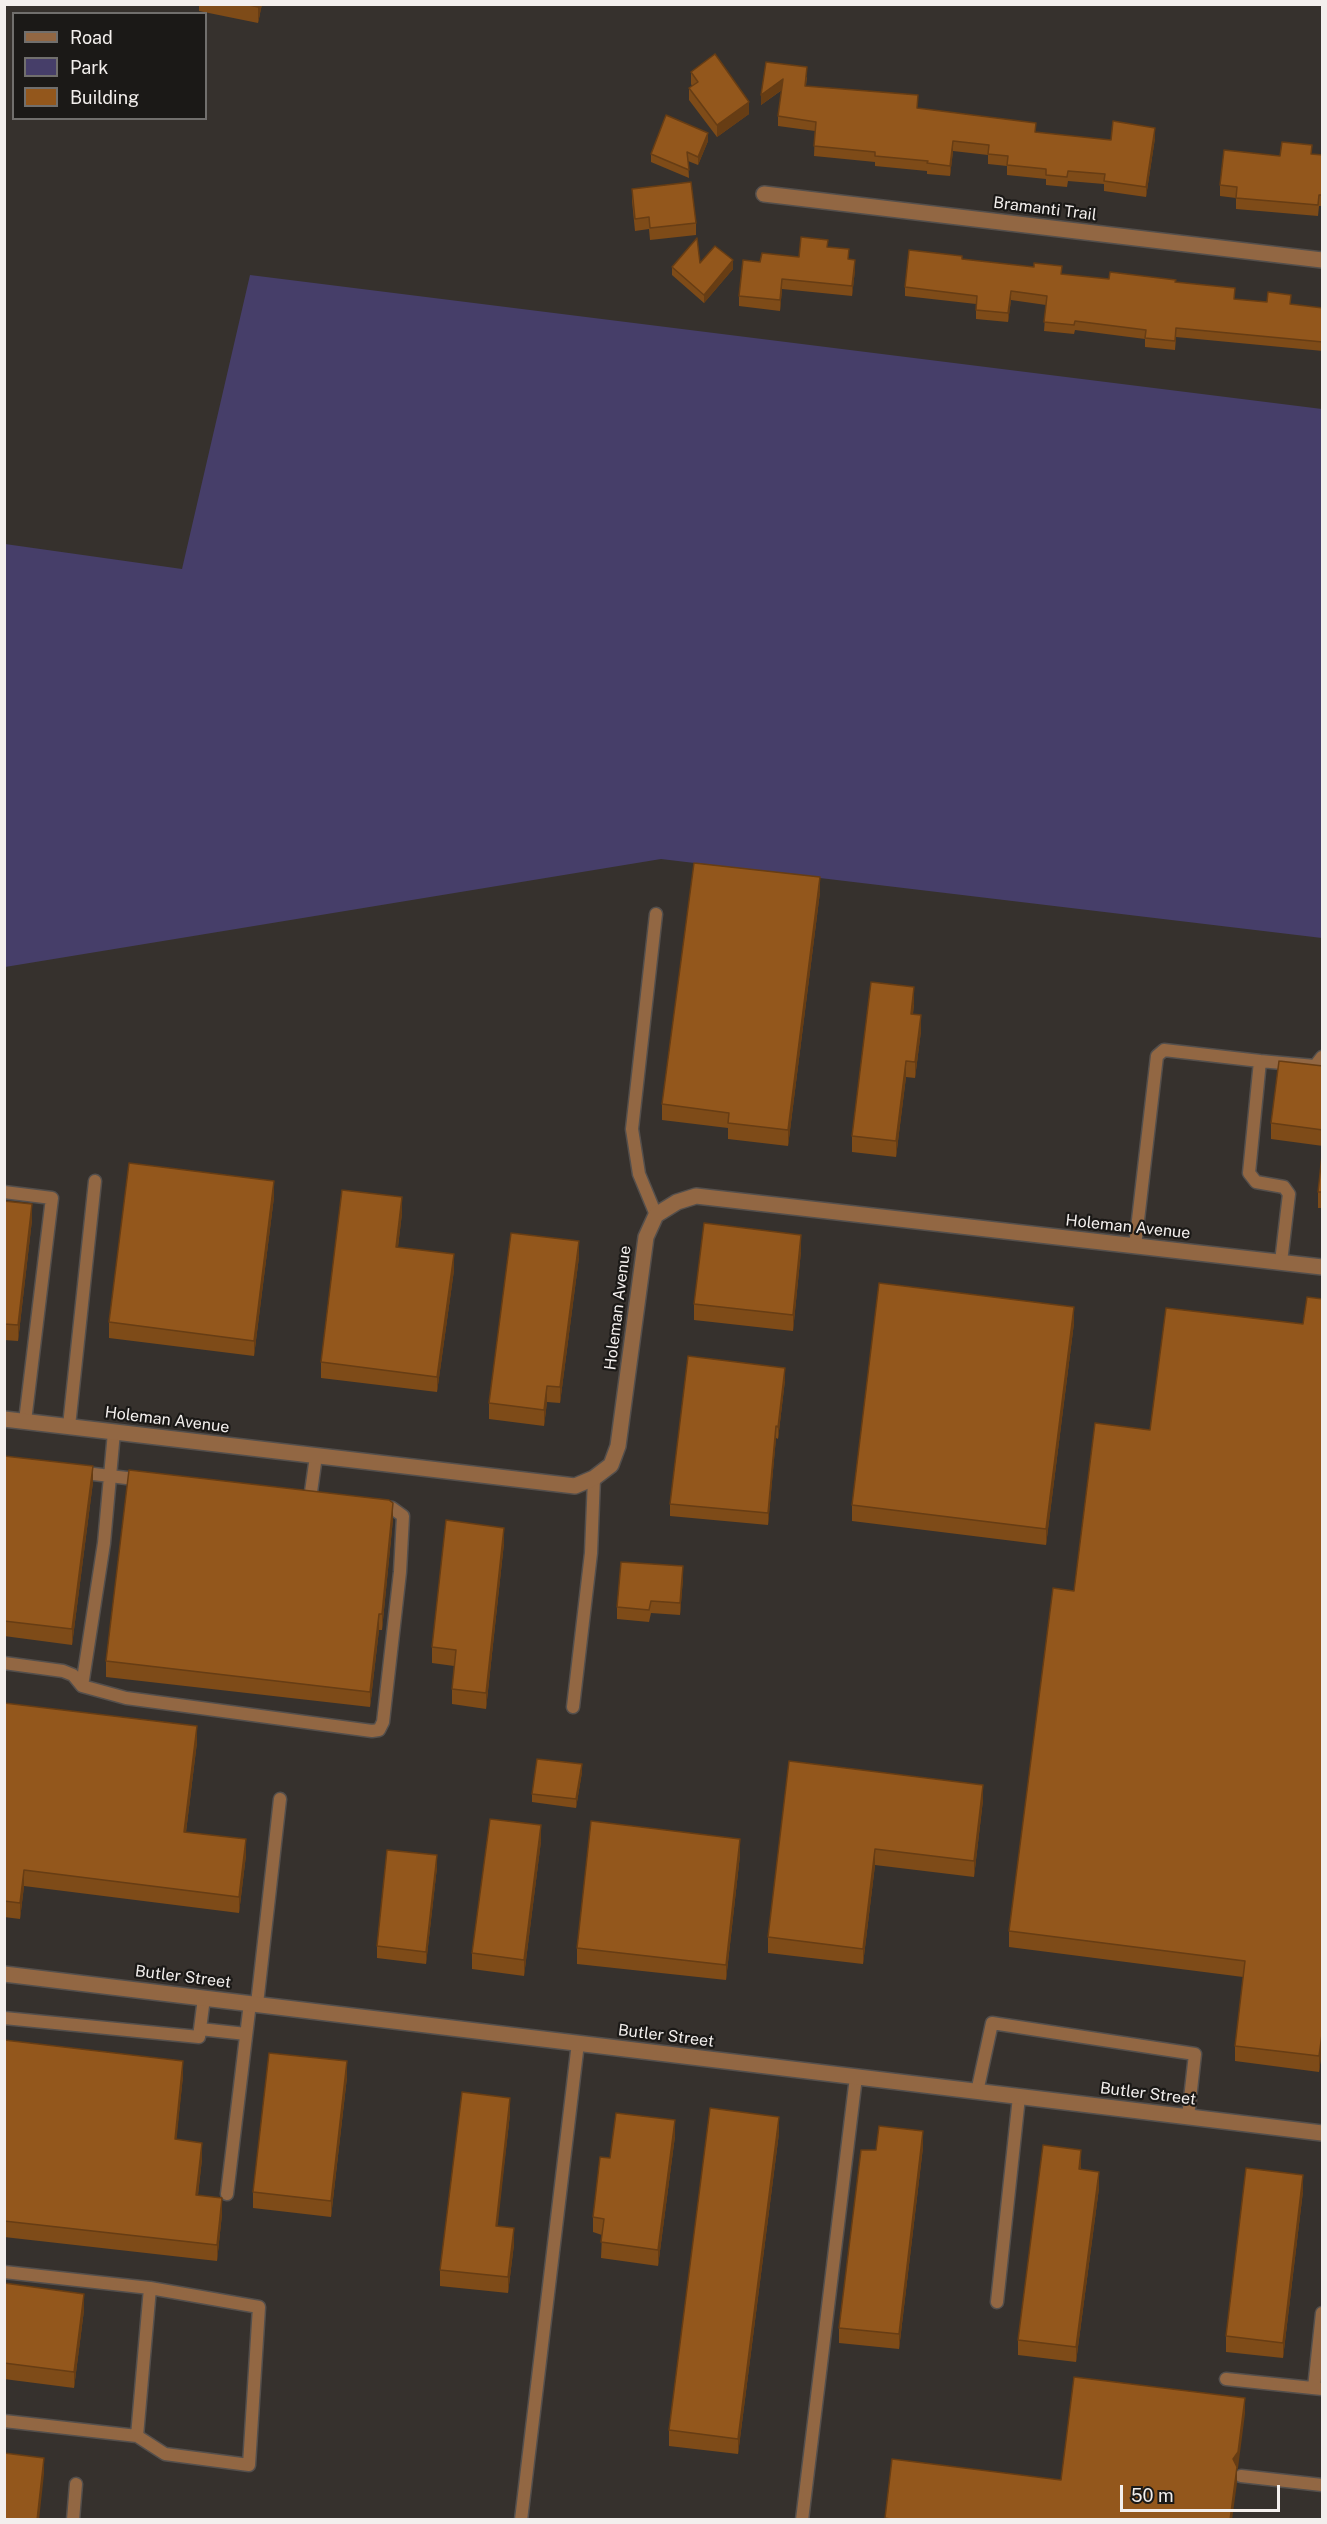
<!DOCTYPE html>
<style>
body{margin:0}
#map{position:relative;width:1327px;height:2524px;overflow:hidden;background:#36312d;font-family:"Public Sans",sans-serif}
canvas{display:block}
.frame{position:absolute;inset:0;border:6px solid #f3efed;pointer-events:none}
.legend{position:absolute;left:12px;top:12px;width:195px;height:108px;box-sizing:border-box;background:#1b1917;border:2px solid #716f6d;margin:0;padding:8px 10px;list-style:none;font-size:18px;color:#f3efed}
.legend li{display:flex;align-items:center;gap:12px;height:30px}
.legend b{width:30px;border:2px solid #716f6d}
.scale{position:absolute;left:1120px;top:2485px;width:160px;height:27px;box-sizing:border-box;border:3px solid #f3efed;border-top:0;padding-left:8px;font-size:18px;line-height:21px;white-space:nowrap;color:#f3efed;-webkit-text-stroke:4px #1b1917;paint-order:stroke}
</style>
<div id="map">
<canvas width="1327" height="2524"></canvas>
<div class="frame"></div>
<ul class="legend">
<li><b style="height:8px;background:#926743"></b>Road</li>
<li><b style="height:16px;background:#463e69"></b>Park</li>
<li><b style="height:16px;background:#93571c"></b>Building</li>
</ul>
<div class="scale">50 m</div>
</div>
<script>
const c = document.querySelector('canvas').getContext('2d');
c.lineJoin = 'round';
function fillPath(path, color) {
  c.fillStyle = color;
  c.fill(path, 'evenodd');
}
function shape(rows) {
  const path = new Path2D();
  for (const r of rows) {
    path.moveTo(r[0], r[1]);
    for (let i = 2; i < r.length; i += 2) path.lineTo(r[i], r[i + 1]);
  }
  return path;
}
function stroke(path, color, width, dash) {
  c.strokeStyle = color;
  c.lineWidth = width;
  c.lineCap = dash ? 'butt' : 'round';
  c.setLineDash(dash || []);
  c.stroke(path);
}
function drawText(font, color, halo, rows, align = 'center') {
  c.font = font + ' "Public Sans",sans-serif';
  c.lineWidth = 4.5;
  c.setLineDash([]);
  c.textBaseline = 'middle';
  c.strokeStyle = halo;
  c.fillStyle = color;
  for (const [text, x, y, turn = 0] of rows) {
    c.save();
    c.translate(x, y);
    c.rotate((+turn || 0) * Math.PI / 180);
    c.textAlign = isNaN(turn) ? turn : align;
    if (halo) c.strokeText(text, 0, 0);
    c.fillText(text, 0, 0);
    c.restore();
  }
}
fillPath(shape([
 [250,275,1322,409,1322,938,661,859,5,967,5,544,182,569]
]), '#463e69');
const lane = shape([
 [4,1192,52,1198,25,1421],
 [656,1215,639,1174,632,1129,656,914],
 [1135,1246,1157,1056,1164,1050,1260,1061],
 [1281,1262,1289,1194,1284,1187,1256,1182,1249,1173,1260,1061,1315,1066,1322,1057],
 [69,1426,95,1181],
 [77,1472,143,1480],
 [310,1499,316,1456],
 [4,1663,63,1671,73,1675,82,1686,126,1698,372,1731,379,1730,383,1722,400,1572,403,1516,392,1508,378,1506],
 [82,1686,104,1543,114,1432],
 [573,1707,591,1553,594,1478],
 [257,2004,280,1799],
 [4,2018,199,2037,204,1998],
 [200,2029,246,2034],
 [977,2092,992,2023,1195,2054,1188,2117],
 [227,2194,250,2003],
 [4,2272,150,2288,137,2436,4,2421],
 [997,2302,1019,2097],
 [1226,2379,1322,2389],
 [1314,2388,1322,2313],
 [137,2436,165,2454,249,2465,259,2307,150,2288],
 [1241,2476,1322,2485],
 [73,2520,76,2484],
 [521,2520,578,2043],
 [802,2520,856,2077]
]);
const street = shape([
 [764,194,1322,260],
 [4,1419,575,1486,594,1478,611,1465,618,1446,646,1237,656,1215,677,1202,696,1196,1322,1267],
 [4,1974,1322,2133]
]);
stroke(lane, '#544f4c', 15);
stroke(street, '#544f4c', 18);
stroke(lane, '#926743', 12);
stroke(street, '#926743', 15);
fillPath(shape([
 [199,4,262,4,258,23,199,11],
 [691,72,749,114,717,137,689,100,689,88,692,86,691,84],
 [807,77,806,86,918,108,1036,133,1111,140,1155,138,1146,197,1104,191,1104,184,1068,181,1067,187,1046,185,1046,179,1007,175,1007,166,988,164,988,155,953,151,950,176,927,174,927,171,875,166,875,162,814,156,815,131,778,126,778,116,782,90,761,105,761,95],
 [708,141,698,165,688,161,689,178,651,162,651,154],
 [1312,154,1323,155,1323,206,1319,206,1318,216,1236,209,1236,198,1220,196,1220,185,1280,156],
 [632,189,696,223,696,235,650,240,649,229,635,231,632,201],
 [828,247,849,259,855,270,852,296,782,289,780,311,739,306,739,296,760,262,799,257],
 [962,259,1062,274,1109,279,1176,282,1235,299,1323,308,1323,351,1176,337,1175,350,1145,347,1145,339,1075,330,1074,334,1044,331,1046,305,1011,300,1008,322,976,319,976,304,905,296,905,287],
 [700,263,733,269,704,303,672,275,672,267],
 [820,892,788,1146,728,1139,728,1128,662,1120,662,1104],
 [914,1003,913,1014,921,1031,915,1078,906,1077,896,1157,852,1152,852,1136],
 [1323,1066,1323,1146,1271,1139,1271,1123],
 [1323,1146,1323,1208,1318,1208,1318,1192],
 [274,1197,254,1356,109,1338,109,1322],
 [4,1201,32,1220,18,1341,4,1340],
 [402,1213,398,1247,454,1270,437,1392,321,1378,321,1362],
 [801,1251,793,1331,694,1320,694,1304],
 [579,1257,560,1403,547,1402,544,1426,489,1419,489,1403],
 [1323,1299,1323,2043,1319,2072,1235,2061,1235,2046,1243,1977,1009,1947,1009,1931,1074,1591,1150,1430,1303,1324],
 [1074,1323,1046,1545,852,1521,852,1505],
 [785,1380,778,1439,776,1438,768,1525,670,1516,670,1504],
 [4,1456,93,1482,72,1645,4,1636],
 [393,1519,382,1630,379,1630,370,1707,106,1677,106,1661],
 [504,1543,486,1709,452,1704,452,1689,454,1666,432,1663,432,1647],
 [683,1578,680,1615,651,1613,649,1622,617,1619,617,1607],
 [4,1703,197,1742,186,1832,246,1855,239,1913,24,1886,20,1919,4,1917],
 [789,1761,983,1800,974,1877,875,1865,863,1964,768,1953,768,1937],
 [582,1772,576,1808,532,1802,532,1794],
 [541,1841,524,1976,472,1969,472,1953],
 [740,1855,726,1980,577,1964,577,1948],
 [437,1867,426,1964,377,1958,377,1946],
 [4,2040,183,2076,176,2140,202,2159,198,2195,222,2214,217,2261,4,2237],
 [347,2077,331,2217,253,2208,253,2192],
 [510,2114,497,2226,514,2244,508,2293,440,2286,440,2270],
 [779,2133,738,2454,669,2446,669,2430],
 [675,2136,658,2266,601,2258,602,2235,593,2232,593,2217,610,2158],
 [923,2147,899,2349,839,2343,839,2328,876,2150],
 [1081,2165,1081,2170,1099,2188,1076,2362,1018,2355,1018,2340],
 [1303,2191,1283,2358,1226,2352,1226,2336],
 [4,2283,84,2310,74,2388,4,2379]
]), '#7e4b18');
fillPath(shape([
 [259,4,262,4,258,23,258,7],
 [783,79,783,89,761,105,761,95],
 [749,102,749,114,717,137,717,125],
 [1155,128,1155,138,1146,197,1146,187],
 [708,133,708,141,698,165,698,157],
 [953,141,953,151,950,176,950,166],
 [733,260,733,269,704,303,704,295],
 [855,260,855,270,852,296,852,286],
 [782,279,782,289,780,311,780,300],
 [1011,291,1011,300,1008,322,1008,313],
 [820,877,820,892,788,1146,788,1130],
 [914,987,914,1003,911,1030,911,1014],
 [921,1015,921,1031,915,1078,915,1062],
 [906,1061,906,1077,896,1157,896,1141],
 [274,1181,274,1197,254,1356,254,1341],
 [402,1197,402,1213,396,1263,396,1247],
 [32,1204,32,1220,18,1341,18,1325],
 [801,1235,801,1251,793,1331,793,1315],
 [579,1241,579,1257,560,1403,560,1387],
 [454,1254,454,1270,437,1392,437,1377],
 [1074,1307,1074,1323,1046,1545,1046,1529],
 [785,1368,785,1380,778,1439,778,1427],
 [547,1386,547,1402,544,1426,544,1410],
 [776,1426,776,1438,768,1525,768,1513],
 [93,1466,93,1482,72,1645,72,1629],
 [393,1503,393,1519,382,1630,382,1614],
 [504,1528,504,1543,486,1709,486,1693],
 [683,1566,683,1578,680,1615,680,1603],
 [379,1614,379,1630,370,1707,370,1692],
 [197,1726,197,1742,184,1848,184,1832],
 [582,1764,582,1772,576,1808,576,1799],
 [983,1785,983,1800,974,1877,974,1861],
 [541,1825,541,1841,524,1976,524,1960],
 [246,1839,246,1855,239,1913,239,1897],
 [740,1839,740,1855,726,1980,726,1965],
 [875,1849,875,1865,863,1964,863,1949],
 [437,1855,437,1867,426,1964,426,1952],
 [24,1870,24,1886,20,1919,20,1903],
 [1323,2027,1323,2043,1319,2072,1319,2056],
 [183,2061,183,2076,175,2155,175,2139],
 [347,2061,347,2077,331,2217,331,2201],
 [510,2098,510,2114,496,2242,496,2226],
 [779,2117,779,2133,738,2454,738,2439],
 [675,2120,675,2136,658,2266,658,2250],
 [923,2131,923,2147,899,2349,899,2334],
 [202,2143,202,2159,196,2211,196,2195],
 [1081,2150,1081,2165,1079,2185,1079,2169],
 [1099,2172,1099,2188,1076,2362,1076,2347],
 [1303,2175,1303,2191,1283,2358,1283,2343],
 [222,2198,222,2214,217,2261,217,2245],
 [514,2228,514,2244,508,2293,508,2277],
 [84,2294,84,2310,74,2388,74,2372],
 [1245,2398,1245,2414,1238,2468,1237,2470,1237,2483,1232,2520,1230,2520,1233,2459],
 [44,2458,44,2474,39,2520,37,2520]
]), '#673d14');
const building = shape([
 [245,4,259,4,258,7,245,4],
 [715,54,749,102,717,125,689,88,698,82,691,72,715,54],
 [766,62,807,67,805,86,918,95,917,108,1036,123,1035,132,1111,140,1113,121,1155,128,1146,187,1104,181,1105,174,1068,171,1067,177,1046,175,1046,169,1007,165,1008,156,988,154,989,145,953,141,950,166,927,163,928,161,875,156,875,152,814,146,816,122,778,116,783,79,761,95,766,62],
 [666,115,708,133,698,157,687,152,689,170,651,154,666,115],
 [1282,142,1312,145,1311,154,1323,155,1323,195,1319,195,1318,205,1236,198,1237,187,1220,185,1224,150,1280,156,1282,142],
 [691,182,696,223,650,228,649,217,635,219,632,189,691,182],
 [801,237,828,240,827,247,849,249,848,259,855,260,852,286,782,279,780,300,739,296,743,260,760,262,762,253,799,257,801,237],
 [697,238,700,263,715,246,733,260,704,295,672,267,697,238],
 [909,250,962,256,962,259,1034,267,1034,263,1062,266,1061,274,1109,279,1110,272,1176,280,1175,282,1235,288,1234,299,1267,302,1268,292,1291,295,1290,304,1323,308,1323,342,1176,328,1175,341,1145,338,1146,330,1075,321,1074,325,1044,322,1047,296,1011,291,1008,313,976,310,977,296,905,287,909,250],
 [694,863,820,877,788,1130,728,1123,729,1113,662,1104,694,863],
 [871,982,914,987,911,1014,921,1015,915,1062,906,1061,896,1141,852,1136,871,982],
 [1279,1061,1323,1066,1323,1130,1271,1123,1279,1061],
 [1323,1146,1323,1192,1318,1192,1323,1146],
 [129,1163,274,1181,254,1341,109,1322,129,1163],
 [342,1190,402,1197,396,1247,454,1254,437,1377,321,1362,342,1190],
 [4,1201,32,1204,18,1325,4,1324,4,1201],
 [704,1223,801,1235,793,1315,694,1304,704,1223],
 [511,1233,579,1241,560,1387,547,1386,544,1410,489,1403,511,1233],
 [879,1283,1074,1307,1046,1529,852,1505,879,1283],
 [1307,1297,1323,1299,1323,1762,1322,1768,1323,1768,1323,2027,1319,2056,1235,2046,1245,1961,1009,1931,1053,1588,1074,1591,1095,1423,1150,1430,1166,1308,1303,1324,1307,1297],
 [688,1356,785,1368,778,1427,776,1426,768,1513,670,1504,688,1356],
 [4,1456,93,1466,72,1629,4,1621,4,1456],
 [129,1470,389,1500,393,1503,382,1614,379,1614,370,1692,106,1661,129,1470],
 [446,1520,504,1528,486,1693,452,1689,456,1650,432,1647,446,1520],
 [621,1562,683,1566,680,1603,651,1601,649,1610,617,1607,621,1562],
 [4,1703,197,1726,184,1832,246,1839,239,1897,24,1870,20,1903,4,1901,4,1703],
 [537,1759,582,1764,576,1799,532,1794,537,1759],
 [789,1761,983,1785,974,1861,875,1849,863,1949,768,1937,789,1761],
 [490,1819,541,1825,524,1960,472,1953,490,1819],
 [591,1821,740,1839,726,1965,577,1948,591,1821],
 [387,1850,437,1855,426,1952,377,1946,387,1850],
 [4,2040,183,2061,175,2139,202,2143,196,2195,222,2198,217,2245,4,2221,4,2040],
 [269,2053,347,2061,331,2201,253,2192,269,2053],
 [462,2092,510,2098,496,2226,514,2228,508,2277,440,2270,462,2092],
 [710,2108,779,2117,738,2439,669,2430,710,2108],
 [616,2113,675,2120,658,2250,601,2242,604,2219,593,2217,600,2157,610,2158,616,2113],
 [879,2126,923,2131,899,2334,839,2328,861,2150,876,2150,879,2126],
 [1043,2145,1081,2150,1079,2169,1099,2172,1076,2347,1018,2340,1043,2145],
 [1246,2168,1303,2175,1283,2343,1226,2336,1246,2168],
 [4,2283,84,2294,74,2372,4,2363,4,2283],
 [1074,2377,1245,2398,1238,2452,1233,2459,1237,2467,1230,2520,895,2520,885,2518,892,2459,1061,2480,1074,2377],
 [4,2453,44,2458,37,2520,4,2520,4,2453]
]);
fillPath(building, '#93571c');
stroke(building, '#673d14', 1.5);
drawText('16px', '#f3efed', '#1b1917', [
 ["Bramanti Trail",1045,209,7],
 ["Holeman Avenue",1128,1227,6],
 ["Holeman Avenue",618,1308,-83],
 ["Holeman Avenue",167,1420,7],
 ["Butler Street",183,1977,7],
 ["Butler Street",666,2036,7],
 ["Butler Street",1148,2094,7]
]);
</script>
